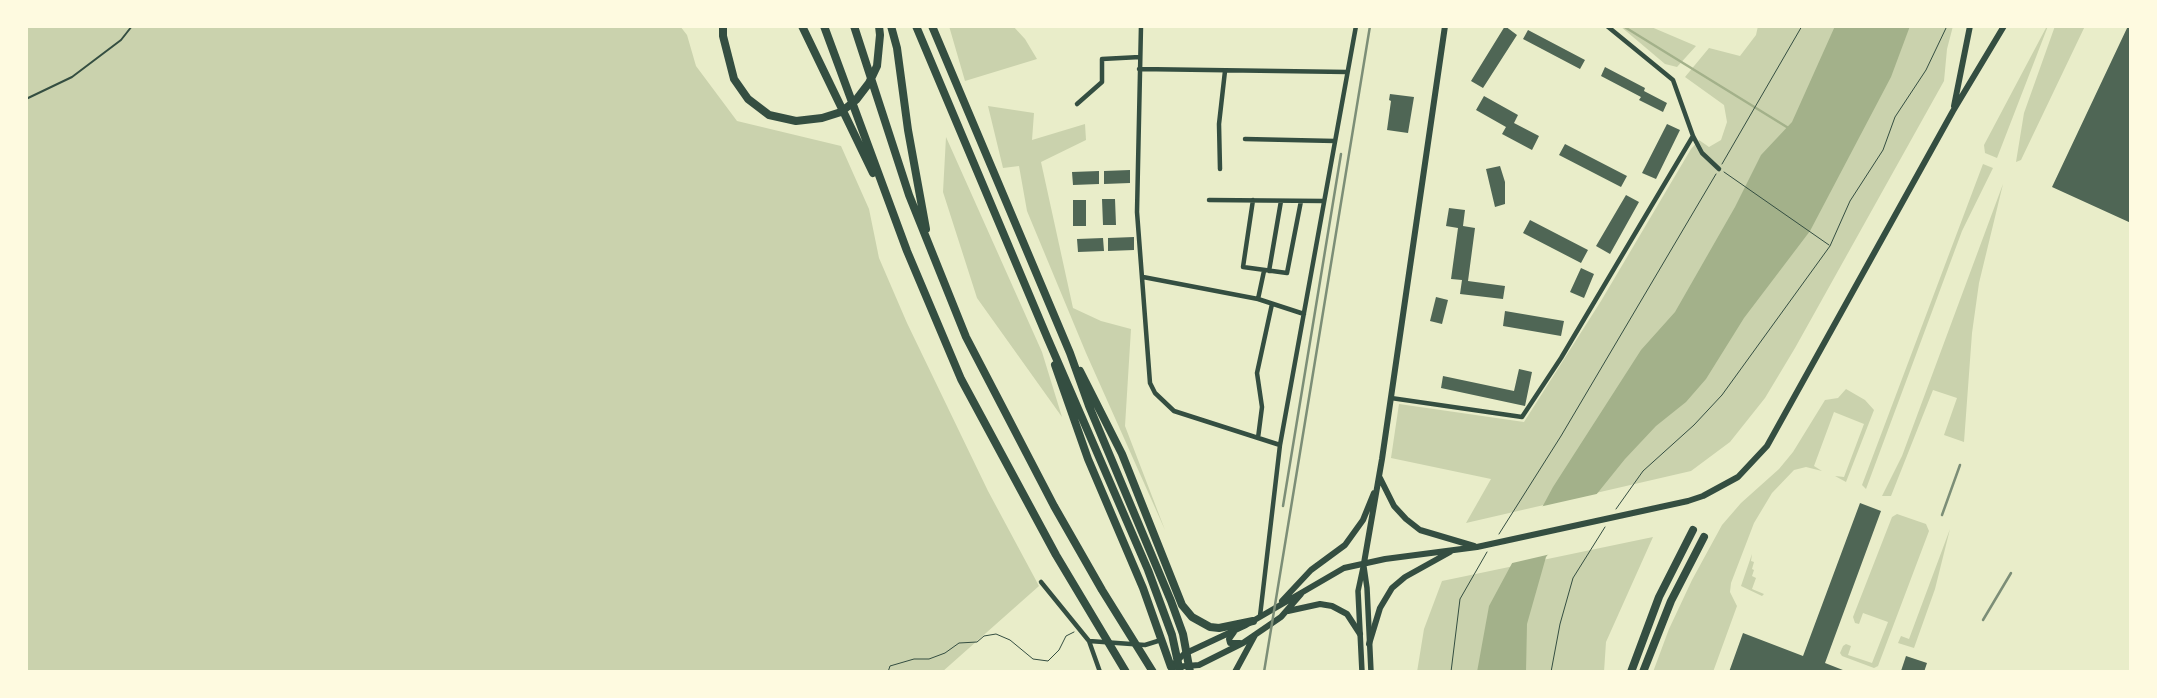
<!DOCTYPE html>
<style>
body{margin:0}
#map{position:relative;width:2157px;height:698px;overflow:hidden;background:#e9edc9;font-family:"Public Sans",sans-serif}
canvas{display:block}
.frame{position:absolute;inset:0;border:28px solid #fefae0;pointer-events:none}
</style>
<div id="map">
<canvas width="2157" height="698"></canvas>
<div class="frame"></div>
</div>
<script>
const c = document.querySelector('canvas').getContext('2d');
c.lineJoin = 'round';
function fillPath(path, color) {
  c.fillStyle = color;
  c.fill(path, 'evenodd');
}
function shape(rows) {
  const path = new Path2D();
  for (const r of rows) {
    path.moveTo(r[0], r[1]);
    for (let i = 2; i < r.length; i += 2) path.lineTo(r[i], r[i + 1]);
  }
  return path;
}
function stroke(path, color, width, dash) {
  c.strokeStyle = color;
  c.lineWidth = width;
  c.lineCap = dash ? 'butt' : 'round';
  c.setLineDash(dash || []);
  c.stroke(path);
}
fillPath(shape([
 [26,26,680,26,687,35,696,66,737,121,841,146,869,209,879,258,907,323,988,491,1039,586,942,672,26,672],
 [949,26,1013,26,1025,39,1037,59,965,81],
 [1620,26,1649,26,1696,46,1677,67,1665,64],
 [1758,26,1953,26,1947,49,1944,81,1795,348,1765,398,1730,442,1691,471,1466,523,1491,479,1391,458,1399,404,1524,422,1601,301,1691,149,1699,140,1709,147,1721,140,1727,122,1724,105,1685,77,1709,48,1740,56,1756,35],
 [2047,26,2048,26,1997,158,1985,153,1984,145],
 [2055,26,2085,26,2021,160,2016,162,2024,113],
 [988,106,1034,113,1032,140,1085,124,1086,140,1041,162,1073,308,1101,321,1131,329,1125,426,1165,530,1086,353,1027,211,1019,166,1003,168],
 [946,137,1042,352,1062,417,977,298,943,192],
 [1983,164,1993,168,1962,231,1866,489,1862,485],
 [2003,184,1979,283,1972,333,1964,442,1944,435,1957,398,1933,390,1891,496,1882,496,1902,456],
 [1846,389,1865,400,1874,410,1846,482,1835,476,1844,477,1864,424,1834,412,1814,466,1822,471,1806,467,1794,470,1772,493,1754,523,1731,583,1730,592,1737,606,1713,672,1653,672,1669,629,1692,580,1722,525,1741,503,1779,469,1793,452,1825,400,1838,398],
 [1897,514,1926,524,1929,531,1878,666,1874,668,1842,656,1840,653,1843,646,1846,644,1851,646,1848,655,1872,663,1888,622,1863,613,1859,624,1855,623,1853,617,1892,517],
 [1950,529,1935,589,1914,648,1898,643,1901,636,1909,639],
 [1653,537,1606,642,1604,672,1417,672,1424,629,1442,581],
 [1752,554,1751,561,1754,562,1752,569,1754,570,1752,576,1756,578,1752,589,1764,594,1762,596,1741,586]
]), '#cad2ad');
fillPath(shape([
 [1835,26,1910,26,1891,77,1810,231,1744,318,1706,379,1686,402,1656,426,1625,459,1546,557,1527,624,1526,672,1477,672,1489,606,1553,487,1641,350,1675,312,1735,207,1761,155,1792,122]
]), '#a3b18a');
fillPath(shape([
 [1601,493,1551,554,1508,564,1539,507]
]), '#e9edc9');
stroke(shape([
 [1623,26,1790,129]
]), '#a3b18a', 2.5);
fillPath(shape([
 [1505,26,1517,35,1483,88,1471,81],
 [2128,26,2131,26,2131,223,2052,187],
 [1528,30,1585,60,1580,69,1523,39],
 [1605,67,1645,88,1644,91,1667,103,1663,112,1639,100,1641,97,1601,76],
 [1390,94,1414,97,1408,133,1387,130,1391,101,1389,100],
 [1484,96,1518,115,1514,123,1539,136,1532,150,1502,134,1506,127,1476,110],
 [1667,124,1680,130,1656,179,1642,173],
 [1565,144,1627,176,1621,187,1559,155],
 [1500,166,1505,182,1505,204,1495,207,1486,169],
 [1130,170,1130,183,1104,184,1104,171],
 [1099,171,1099,184,1073,185,1072,172],
 [1626,195,1639,202,1610,254,1596,246],
 [1102,199,1115,199,1116,225,1103,225],
 [1073,200,1086,200,1086,226,1073,226],
 [1449,208,1465,210,1463,226,1475,228,1468,281,1505,286,1503,299,1460,294,1462,280,1451,279,1458,228,1446,226],
 [1530,220,1588,250,1581,263,1523,233],
 [1134,237,1134,250,1108,251,1108,238],
 [1103,238,1104,251,1078,252,1077,239],
 [1581,268,1594,274,1584,298,1570,292],
 [1436,297,1448,300,1442,324,1430,321],
 [1505,311,1564,321,1561,336,1503,326],
 [1519,369,1532,372,1525,406,1441,388,1443,376,1514,391],
 [1860,503,1881,511,1825,663,1848,672,1729,672,1743,633,1803,656],
 [1906,656,1927,663,1924,672,1901,671]
]), '#4f6655');
stroke(shape([
 [1722,164,1802,26],
 [1724,172,1829,245],
 [1616,509,1643,471,1694,425,1722,395,1830,246,1850,201,1883,150,1895,117,1926,70,1947,26],
 [1499,534,1561,436,1716,174],
 [888,672,890,666,914,659,929,659,945,653,959,643,977,642,984,636,996,634,1010,640,1033,659,1048,661,1059,650,1066,636,1074,632],
 [1451,672,1460,599,1487,552],
 [1551,672,1560,624,1573,578,1605,527]
]), '#344e41', 1);
stroke(shape([
 [26,99,72,77,121,40,132,26]
]), '#344e41', 2);
stroke(shape([
 [1141,26,1137,212,1150,383,1155,393,1174,411,1280,445],
 [1607,26,1673,80,1693,136,1702,153,1719,169],
 [1139,69,1347,72],
 [1077,104,1102,82,1102,59,1140,57],
 [1245,139,1335,141],
 [1220,169,1219,124,1225,71],
 [1209,200,1324,201],
 [1253,200,1243,267,1287,273,1301,201],
 [1269,271,1281,201],
 [1143,277,1258,299,1304,314],
 [1258,299,1264,271],
 [1391,398,1522,417,1561,358,1693,136],
 [1258,438,1262,407,1257,373,1272,304],
 [1041,582,1089,641,1100,672],
 [1260,616,1280,445,1356,26],
 [1089,641,1145,645,1161,640]
]), '#344e41', 4.5);
stroke(shape([
 [1364,567,1367,588,1371,672],
 [1362,672,1358,591,1364,563]
]), '#344e41', 5.5);
stroke(shape([
 [1954,106,1970,26],
 [1380,478,1394,506,1406,519,1420,530,1474,546],
 [1364,563,1382,459,1445,26],
 [1282,601,1311,570,1345,545,1363,520,1374,493],
 [1288,611,1320,604,1332,606,1347,614,1360,634],
 [1234,632,1229,639,1230,643,1240,643],
 [1369,644,1380,608,1392,588,1405,577,1450,552],
 [1171,667,1184,654,1246,625,1344,568,1385,559,1477,547,1688,501,1703,496,1738,477,1767,446,1953,111,2004,26],
 [1174,667,1199,665,1243,643,1281,617,1301,594],
 [1235,672,1255,635]
]), '#344e41', 6);
stroke(shape([
 [916,26,1047,337,1148,570,1172,635,1180,672],
 [932,26,1070,353,1089,406,1171,601,1183,634,1190,672],
 [1055,365,1088,459,1143,588,1171,667],
 [1080,371,1122,454,1182,605,1192,617,1210,627,1219,628,1253,621],
 [1631,672,1659,597,1693,530],
 [1643,672,1671,601,1704,537]
]), '#344e41', 8);
stroke(shape([
 [723,26,723,36,734,79,748,99,769,115,796,121,822,118,841,112,856,100,869,83,877,66,880,35,879,26],
 [802,26,873,173],
 [824,26,907,251,961,379,1056,555,1126,672],
 [854,26,909,195,966,337,1054,506,1102,590,1153,672],
 [891,26,897,48,908,130,926,229]
]), '#344e41', 8);
stroke(shape([
 [1283,506,1341,154],
 [1942,515,1960,465],
 [1983,620,2011,573],
 [1264,672,1370,26]
]), '#7c8e77', 2.5);
</script>
